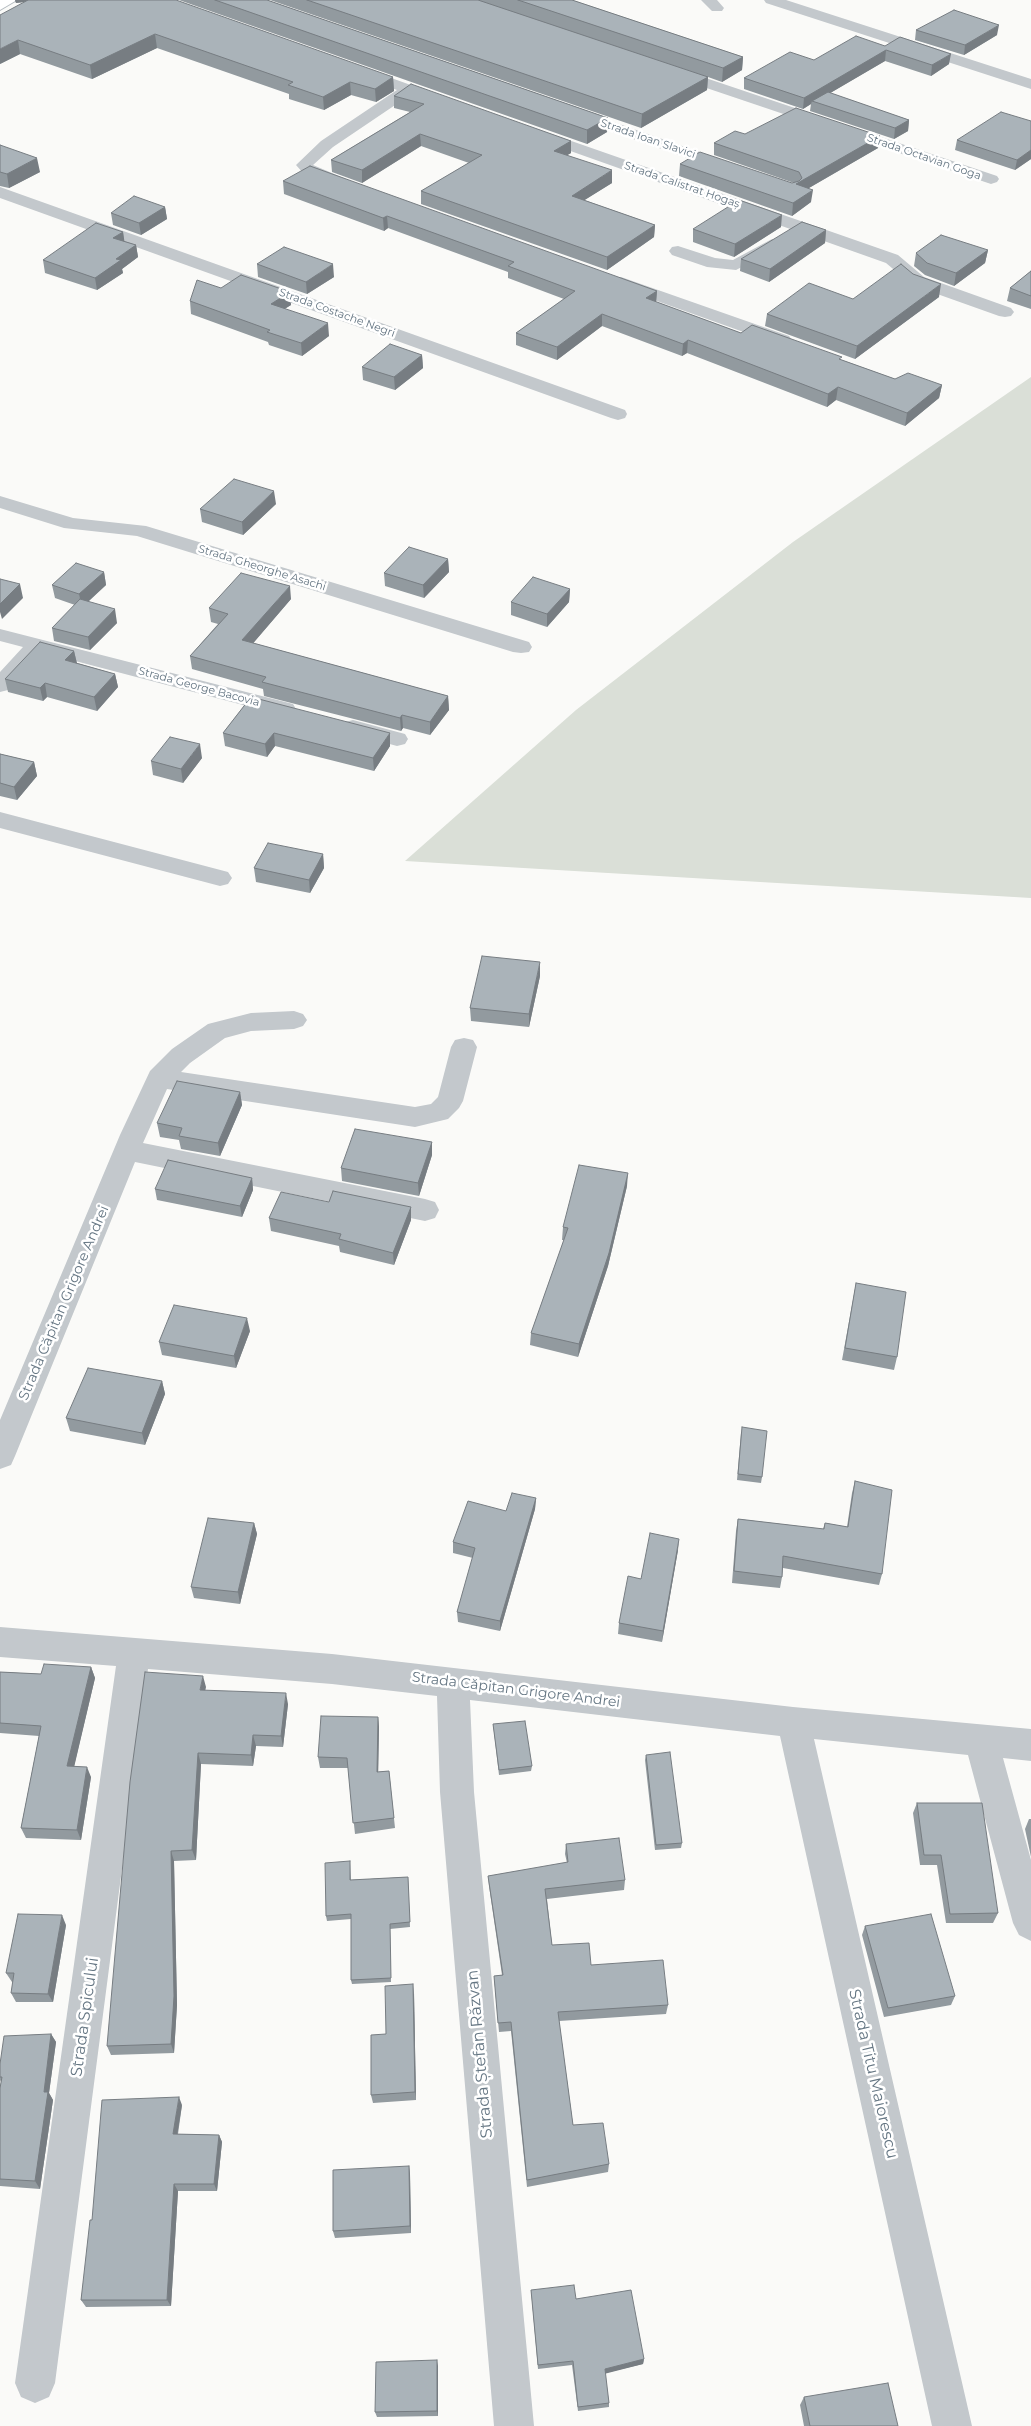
<!DOCTYPE html>
<meta charset="utf-8">
<style>
body{margin:0}
canvas{display:block;background:#fafaf8}
</style>
<canvas width="1031" height="2426"></canvas>
<script>
const c = document.querySelector('canvas').getContext('2d');
c.lineJoin = 'round';
function fillPath(path, color) {
  c.fillStyle = color;
  c.fill(path, 'evenodd');
}
function shape(rows) {
  const path = new Path2D();
  for (const r of rows) {
    path.moveTo(r[0], r[1]);
    for (let i = 2; i < r.length; i += 2) path.lineTo(r[i], r[i + 1]);
  }
  return path;
}
function stroke(path, color, width, dash) {
  c.strokeStyle = color;
  c.lineWidth = width;
  c.lineCap = dash ? 'butt' : 'round';
  c.setLineDash(dash || []);
  c.stroke(path);
}
function drawText(font, color, halo, rows, align = 'center') {
  c.font = font + ' Montserrat,sans-serif';
  c.lineWidth = 5;
  c.setLineDash([]);
  c.textBaseline = 'middle';
  c.strokeStyle = halo;
  c.fillStyle = color;
  for (const [text, x, y, turn = 0] of rows) {
    c.save();
    c.translate(x, y);
    c.rotate((+turn || 0) * Math.PI / 180);
    c.textAlign = isNaN(turn) ? turn : align;
    if (halo) c.strokeText(text, 0, 0);
    c.fillText(text, 0, 0);
    c.restore();
  }
}
fillPath(shape([
 [1031,377,1031,898,405,861,576,710,793,542]
]), '#dadfd7');
const secondary = shape([
 [0,0,17,0,0,10,0,0]
]);
stroke(secondary, '#b3babf', 2);
fillPath(shape([
 [701,0,717,0,724,8,722,11,712,11,701,0],
 [764,0,786,0,1031,79,1031,89,766,3,764,0],
 [358,66,444,97,447,100,439,105,410,95,333,147,313,165,346,179,348,182,346,185,340,187,304,174,296,165,321,141,397,90,353,74,350,71,353,68,358,66],
 [673,67,997,176,999,179,997,182,991,184,985,182,668,75,665,72,673,67],
 [573,108,734,164,736,167,734,170,722,170,567,116,565,113,567,110,573,108],
 [537,129,898,255,924,277,1011,308,1014,312,1011,316,1005,317,999,316,912,285,886,263,531,137,529,134,531,131,537,129],
 [0,187,625,410,627,414,625,418,618,420,611,418,0,198,0,187],
 [772,239,778,240,780,244,778,248,736,270,707,267,672,255,669,251,672,247,678,246,715,258,733,260,772,239],
 [621,277,789,336,792,340,789,344,777,344,615,286,612,282,615,278,621,277],
 [0,496,73,518,146,526,529,642,532,647,529,652,521,653,513,652,137,536,64,528,0,508,0,496],
 [0,629,293,704,296,709,293,714,285,716,41,652,8,690,0,692,0,672,23,647,0,641,0,629],
 [353,720,405,734,408,739,405,744,397,746,345,732,342,727,345,722,353,720],
 [0,812,228,872,232,878,228,884,220,886,0,828,0,812],
 [294,1011,303,1014,307,1020,303,1026,294,1029,251,1031,225,1038,190,1063,181,1072,415,1107,431,1104,438,1097,451,1047,455,1040,464,1038,473,1040,477,1047,463,1101,459,1108,448,1119,415,1127,167,1089,143,1143,425,1199,435,1202,439,1210,435,1218,425,1221,135,1162,15,1456,11,1465,0,1469,0,1420,120,1135,150,1071,172,1049,208,1024,251,1013,294,1011],
 [0,1627,332,1654,793,1707,1031,1729,1031,1761,1003,1758,1031,1860,1031,1941,1019,1935,1013,1923,968,1755,814,1739,972,2426,932,2426,780,1736,470,1700,474,1792,534,2426,494,2426,440,1792,437,1696,332,1684,148,1669,55,2383,49,2397,35,2403,21,2397,15,2383,116,1666,0,1657,0,1627]
]), '#c3c8cc');
fillPath(secondary, '#fff');
fillPath(shape([
 [15,0,393,77,394,91,376,102,351,95,324,110,289,99,289,94,157,48,92,79,20,54,0,64,24,2,16,3],
 [179,0,267,0,608,118,607,132,587,144],
 [270,0,572,0,743,57,742,70,722,82,708,77,707,90,641,128],
 [916,30,997,35,964,55,915,40],
 [885,46,949,64,931,76,885,61,830,93,909,120,908,131,894,139,810,111,811,104,803,109,744,89,744,78,814,60],
 [394,96,571,141,571,153,567,155,612,183,584,200,655,225,654,237,607,270,421,204,421,191,469,163,421,146,362,183,332,172,331,160,410,112,394,108],
 [1031,121,1031,159,1015,170,955,150,957,140],
 [745,134,880,136,878,148,809,188,811,202,792,216,679,176,680,164,792,183,794,183,714,155,714,143],
 [0,145,40,172,9,188,0,186],
 [283,181,657,291,656,302,741,333,842,360,895,379,942,385,939,398,905,426,836,400,827,407,687,353,682,356,602,326,557,360,516,345,516,333,564,299,508,278,508,272,388,228,384,231,284,194],
 [165,207,167,219,141,235,113,225,111,213],
 [781,227,734,257,693,242,693,229],
 [826,230,825,243,769,282,740,271,741,259],
 [123,232,124,241,136,245,138,257,122,269,123,273,97,290,45,273,43,260],
 [988,250,985,263,954,286,925,275,914,266,916,253],
 [257,264,334,277,307,294,258,277],
 [1031,271,1031,309,1007,301,1010,288],
 [221,288,290,292,291,305,284,309,329,336,302,356,269,345,268,342,191,314,190,301],
 [939,297,855,359,765,326,767,314,853,299],
 [422,355,423,368,395,390,363,380,362,367],
 [276,504,243,535,202,522,200,509],
 [448,559,449,572,424,598,385,586,384,573],
 [104,572,106,585,88,602,117,623,90,650,54,641,52,628,75,605,55,598,52,585],
 [570,589,569,602,547,627,511,615,511,602],
 [291,599,253,643,448,696,449,710,430,735,403,728,401,731,264,696,263,689,192,669,190,656,218,624,211,622,209,608],
 [74,651,77,663,115,674,118,687,97,711,47,697,43,701,8,692,5,679],
 [251,697,390,746,374,771,275,746,267,757,225,746,223,733],
 [0,754,34,762,37,776,17,800,0,796],
 [202,758,183,783,153,775,151,761],
 [323,854,324,868,310,893,256,882,254,868],
 [540,976,529,1027,471,1021,470,1008],
 [240,1092,242,1105,220,1156,181,1149,179,1140,160,1137,157,1123],
 [432,1142,432,1155,419,1196,342,1181,341,1168],
 [252,1178,253,1190,242,1217,157,1200,155,1189],
 [627,1186,608,1266,578,1357,530,1345,531,1333,564,1240,562,1240,563,1227],
 [329,1202,411,1207,411,1220,394,1265,340,1252,339,1246,271,1231,269,1218],
 [856,1283,897,1357,894,1370,842,1360],
 [250,1331,236,1368,162,1355,159,1342],
 [162,1381,165,1394,145,1445,70,1431,66,1418],
 [741,1433,762,1477,761,1483,737,1480],
 [855,1481,882,1574,879,1585,783,1568,782,1577,780,1588,732,1583,736,1531,738,1519,823,1529,825,1523,847,1527,852,1493],
 [536,1498,535,1509,500,1631,458,1622,457,1612,473,1558,453,1553,453,1542],
 [254,1523,257,1534,240,1604,194,1598,191,1587],
 [678,1550,662,1642,618,1634,619,1623,641,1579],
 [91,1667,95,1678,74,1766,91,1777,81,1840,26,1838,21,1828,39,1736,0,1733,0,1672,41,1674],
 [206,1687,205,1691,288,1704,283,1747,256,1746,253,1766,201,1764,196,1860,174,1861,177,2005,174,2053,111,2055,107,2046],
 [378,1717,379,1727,378,1772,389,1771,395,1828,355,1834,348,1768,320,1768,318,1757],
 [493,1724,532,1766,531,1771,499,1775],
 [646,1755,682,1843,681,1848,655,1850,645,1760],
 [917,1803,998,1913,993,1923,946,1923,937,1865,920,1865,913,1813],
 [1029,1819,1031,1819,1031,1857,1025,1829],
 [566,1844,625,1880,624,1890,547,1899,552,1945,668,2005,666,2014,559,2021,573,2125,609,2164,608,2172,527,2187,511,2031,499,2032,494,1976,502,1975,489,1886,488,1876,567,1863,565,1854],
 [350,1861,351,1880,408,1877,410,1927,390,1929,391,1982,352,1984,351,1980,351,1919,327,1921,326,1916],
 [66,1925,53,2002,16,2002,11,1993,13,1982,12,1982,6,1973],
 [865,1926,955,1996,951,2005,884,2017,862,1935],
 [414,1993,416,2100,373,2103,371,2095,386,2034],
 [51,2034,56,2042,49,2093,53,2100,40,2189,0,2186,0,2088,1,2082,0,2080,0,2064],
 [182,2105,178,2134,219,2135,222,2142,217,2191,178,2191,171,2306,86,2307,81,2300,92,2220],
 [409,2166,410,2174,411,2233,335,2238,333,2231],
 [531,2290,576,2299,644,2359,643,2364,605,2373,609,2403,609,2407,578,2411,572,2365,538,2369],
 [438,2366,438,2416,377,2417,375,2412],
 [804,2397,898,2426,804,2426,800,2405]
]), '#929a9f');
fillPath(shape([
 [15,0,40,0,16,3],
 [999,25,997,35,964,55,965,45],
 [155,34,157,48,92,79,90,65],
 [18,40,20,54,0,64,0,49],
 [886,50,885,61,815,102,812,101,811,104,803,109,804,98],
 [951,54,949,64,931,76,932,65],
 [743,57,742,70,722,82,723,68],
 [393,77,394,91,376,102,375,89],
 [708,77,707,90,641,128,642,114],
 [350,82,351,95,324,110,323,97],
 [608,118,607,132,587,144,587,130],
 [909,120,908,131,894,139,895,128],
 [420,134,421,146,362,183,362,170],
 [880,136,878,148,795,196,796,184],
 [571,141,571,153,554,163,554,151],
 [1031,150,1031,159,1015,170,1017,160],
 [37,158,40,172,9,188,7,174],
 [612,170,612,183,572,208,572,196],
 [813,190,811,202,792,216,793,203],
 [165,207,167,219,141,235,139,223],
 [782,215,781,227,734,257,735,244],
 [387,216,388,228,384,231,383,218],
 [655,225,654,237,607,270,607,257],
 [826,230,825,243,769,282,770,269],
 [123,232,125,245,113,238],
 [136,245,138,257,122,269,123,273,97,290,95,278,116,259],
 [988,250,985,263,954,286,956,273],
 [333,264,334,277,307,294,306,282],
 [941,284,939,297,855,359,857,346],
 [657,291,656,303,646,298],
 [290,292,291,305,272,317,271,304],
 [602,314,602,326,557,360,557,347],
 [328,323,329,336,302,356,301,343],
 [688,340,687,353,682,356,683,344],
 [422,355,423,368,395,390,394,377],
 [942,385,939,398,905,426,907,413],
 [838,387,836,400,827,407,828,394],
 [274,491,276,504,243,535,242,522],
 [448,559,449,572,424,598,423,585],
 [104,572,106,585,82,607,79,594],
 [20,584,23,598,2,619,0,612,0,604],
 [290,586,291,599,244,654,242,640],
 [570,589,569,602,547,627,547,614],
 [115,609,117,623,90,650,88,637],
 [74,651,77,664,65,660],
 [115,674,118,687,97,711,94,697],
 [45,683,47,697,43,701,40,688],
 [448,696,449,710,430,735,430,722],
 [402,715,403,728,401,731,400,718],
 [274,733,275,746,267,757,265,744],
 [390,733,390,746,374,771,373,758],
 [200,744,202,758,183,783,181,769],
 [34,762,37,776,17,800,14,787],
 [323,854,324,868,310,893,309,880],
 [540,962,540,976,529,1027,529,1014],
 [240,1092,242,1105,220,1156,218,1143],
 [432,1142,432,1155,419,1196,418,1183],
 [628,1173,627,1186,608,1266,578,1357,579,1344],
 [252,1178,253,1190,242,1217,240,1206],
 [411,1207,411,1220,394,1265,393,1253],
 [247,1318,250,1331,236,1368,234,1356],
 [162,1381,165,1394,145,1445,142,1433],
 [536,1498,535,1509,500,1631,500,1621],
 [254,1523,257,1534,240,1604,238,1592],
 [679,1539,678,1550,662,1642,663,1631],
 [91,1667,95,1678,72,1776,67,1766],
 [203,1676,206,1687,203,1701,200,1690],
 [286,1693,288,1704,283,1747,281,1736],
 [378,1717,379,1727,378,1783,377,1772],
 [253,1735,256,1746,253,1766,251,1755],
 [198,1753,201,1764,196,1860,192,1850],
 [87,1767,91,1777,81,1840,77,1830],
 [171,1851,174,1861,177,2005,174,2053,171,2044],
 [62,1915,66,1925,53,2002,48,1994],
 [413,1984,414,1993,416,2100,415,2092],
 [51,2034,56,2042,49,2093,53,2100,40,2189,35,2181,44,2092],
 [179,2097,182,2105,176,2142,173,2134],
 [219,2135,222,2142,217,2191,214,2184],
 [409,2166,410,2174,411,2233,410,2226],
 [174,2184,178,2191,171,2306,167,2300],
 [644,2359,643,2364,604,2374,605,2369],
 [437,2360,438,2366,438,2416,437,2411]
]), '#777d82');
const building = shape([
 [28,0,176,0,393,77,375,89,350,82,323,97,288,85,293,82,155,34,90,65,18,40,0,49,0,15,28,0],
 [215,0,267,0,608,118,587,130,215,0],
 [307,0,478,0,708,77,642,114,307,0],
 [518,0,572,0,743,57,723,68,518,0],
 [954,10,999,25,965,45,916,30,954,10],
 [856,36,885,46,900,37,951,54,932,65,886,50,804,98,744,78,790,52,814,60,856,36],
 [411,84,571,141,554,151,612,170,572,196,655,225,607,257,421,191,482,155,420,134,362,170,331,160,424,104,394,96,411,84],
 [828,92,909,120,895,128,812,101,828,92],
 [796,108,880,136,796,184,813,190,793,203,680,164,700,152,792,183,799,181,802,178,799,172,714,143,735,131,745,134,796,108],
 [1001,112,1031,121,1031,150,1017,160,957,140,1001,112],
 [0,145,37,158,7,174,0,172,0,145],
 [310,166,657,291,646,298,741,333,752,325,842,357,839,359,895,379,908,373,942,385,907,413,838,387,828,394,688,340,683,344,602,314,557,347,516,333,575,291,508,266,514,262,387,216,383,218,283,181,310,166],
 [134,196,165,207,139,223,111,213,134,196],
 [739,200,782,215,735,244,693,229,739,200],
 [802,222,826,230,770,269,741,259,802,222],
 [96,223,123,232,113,238,136,245,116,259,121,260,95,278,43,260,96,223],
 [941,235,988,250,956,273,927,263,916,253,941,235],
 [284,247,333,264,306,282,257,264,284,247],
 [901,264,913,274,941,284,857,346,767,314,809,283,853,299,901,264],
 [1031,271,1031,296,1010,288,1031,271],
 [241,275,290,292,271,304,328,323,301,343,267,332,270,330,190,301,197,280,221,288,241,275],
 [390,344,422,355,394,377,362,367,390,344],
 [234,479,274,491,242,522,200,509,234,479],
 [409,547,448,559,423,585,384,573,409,547],
 [76,563,104,572,79,594,52,585,76,563],
 [241,573,290,586,242,640,448,696,430,722,402,715,400,718,262,682,266,677,190,656,228,614,209,608,241,573],
 [533,577,570,589,547,614,511,602,533,577],
 [0,579,20,584,0,604,0,579],
 [80,599,115,609,88,637,52,628,80,599],
 [40,642,74,651,65,660,115,674,94,697,45,683,40,688,5,679,40,642],
 [251,697,390,733,373,758,274,733,265,744,223,733,251,697],
 [170,737,200,744,181,769,151,761,170,737],
 [0,754,34,762,14,787,0,783,0,754],
 [268,843,323,854,309,880,254,868,268,843],
 [482,956,540,962,529,1014,470,1008,482,956],
 [177,1081,240,1092,218,1143,179,1136,182,1128,157,1123,177,1081],
 [355,1129,432,1142,418,1183,341,1168,355,1129],
 [168,1160,252,1178,240,1206,155,1189,168,1160],
 [579,1165,628,1173,609,1253,579,1344,531,1333,568,1228,563,1227,579,1165],
 [333,1191,411,1207,393,1253,339,1239,341,1234,269,1218,281,1192,329,1202,333,1191],
 [856,1283,906,1292,897,1357,845,1348,856,1283],
 [174,1305,247,1318,234,1356,159,1342,174,1305],
 [88,1368,162,1381,142,1433,66,1418,88,1368],
 [742,1427,767,1431,762,1477,738,1474,742,1427],
 [855,1481,892,1490,882,1574,783,1556,782,1577,734,1571,738,1519,824,1529,825,1523,848,1527,855,1481],
 [512,1493,536,1498,500,1621,457,1612,475,1548,453,1542,468,1501,506,1511,512,1493],
 [208,1518,254,1523,238,1592,191,1587,208,1518],
 [650,1533,679,1539,663,1631,619,1623,628,1576,641,1579,650,1533],
 [44,1664,91,1667,67,1766,87,1767,77,1830,21,1828,41,1726,0,1723,0,1672,41,1674,44,1664],
 [145,1672,203,1676,200,1690,286,1693,281,1736,253,1735,251,1755,198,1753,192,1850,171,1851,174,1996,171,2044,107,2046,130,1782,145,1672],
 [321,1716,378,1717,377,1772,389,1771,394,1818,353,1823,347,1758,318,1757,321,1716],
 [525,1721,532,1766,499,1770,493,1724,525,1721],
 [670,1752,682,1843,656,1845,646,1755,670,1752],
 [917,1803,982,1803,998,1913,950,1914,941,1855,924,1855,917,1803],
 [619,1838,625,1880,545,1889,552,1945,589,1943,591,1965,663,1960,668,2005,558,2012,573,2125,603,2123,609,2164,527,2180,511,2022,498,2023,494,1976,503,1975,488,1876,568,1862,566,1844,619,1838],
 [350,1861,350,1880,408,1877,410,1922,390,1924,391,1978,351,1980,351,1914,326,1916,325,1863,350,1861],
 [18,1914,62,1915,48,1994,11,1993,14,1973,6,1973,18,1914],
 [931,1914,955,1996,888,2008,865,1926,931,1914],
 [413,1984,415,2092,371,2095,371,2035,386,2034,385,1986,413,1984],
 [51,2034,44,2092,48,2092,35,2181,0,2179,0,2088,2,2077,0,2077,0,2064,4,2036,51,2034],
 [179,2097,173,2134,219,2135,214,2184,174,2184,167,2300,81,2300,90,2220,92,2220,102,2100,179,2097],
 [409,2166,410,2226,333,2231,333,2170,409,2166],
 [574,2285,576,2299,631,2290,644,2359,605,2369,609,2403,578,2407,573,2361,538,2365,531,2290,574,2285],
 [437,2360,437,2411,375,2412,376,2362,437,2360],
 [888,2383,898,2426,810,2426,804,2397,888,2383]
]);
fillPath(building, '#aab3b9');
stroke(building, '#777d82', 1);
drawText('11px', '#657683', '#fff', [
 ["Strada Ioan Slavici",648,139,19],
 ["Strada Octavian Goga",924,157,19],
 ["Strada Calistrat Hogaș",682,185,19],
 ["Strada Costache Negri",337,313,20],
 ["Strada Gheorghe Asachi",262,568,17],
 ["Strada George Bacovia",199,687,15]
]);
drawText('14px', '#657683', '#fff', [
 ["Strada Căpitan Grigore Andrei",64,1303,-67],
 ["Strada Căpitan Grigore Andrei",516,1690,7]
]);
drawText('16px', '#657683', '#fff', [
 ["Strada Spicului",85,2017,-82],
 ["Strada Ștefan Răzvan",480,2054,-95],
 ["Strada Titu Maiorescu",873,2074,77]
]);
</script>
